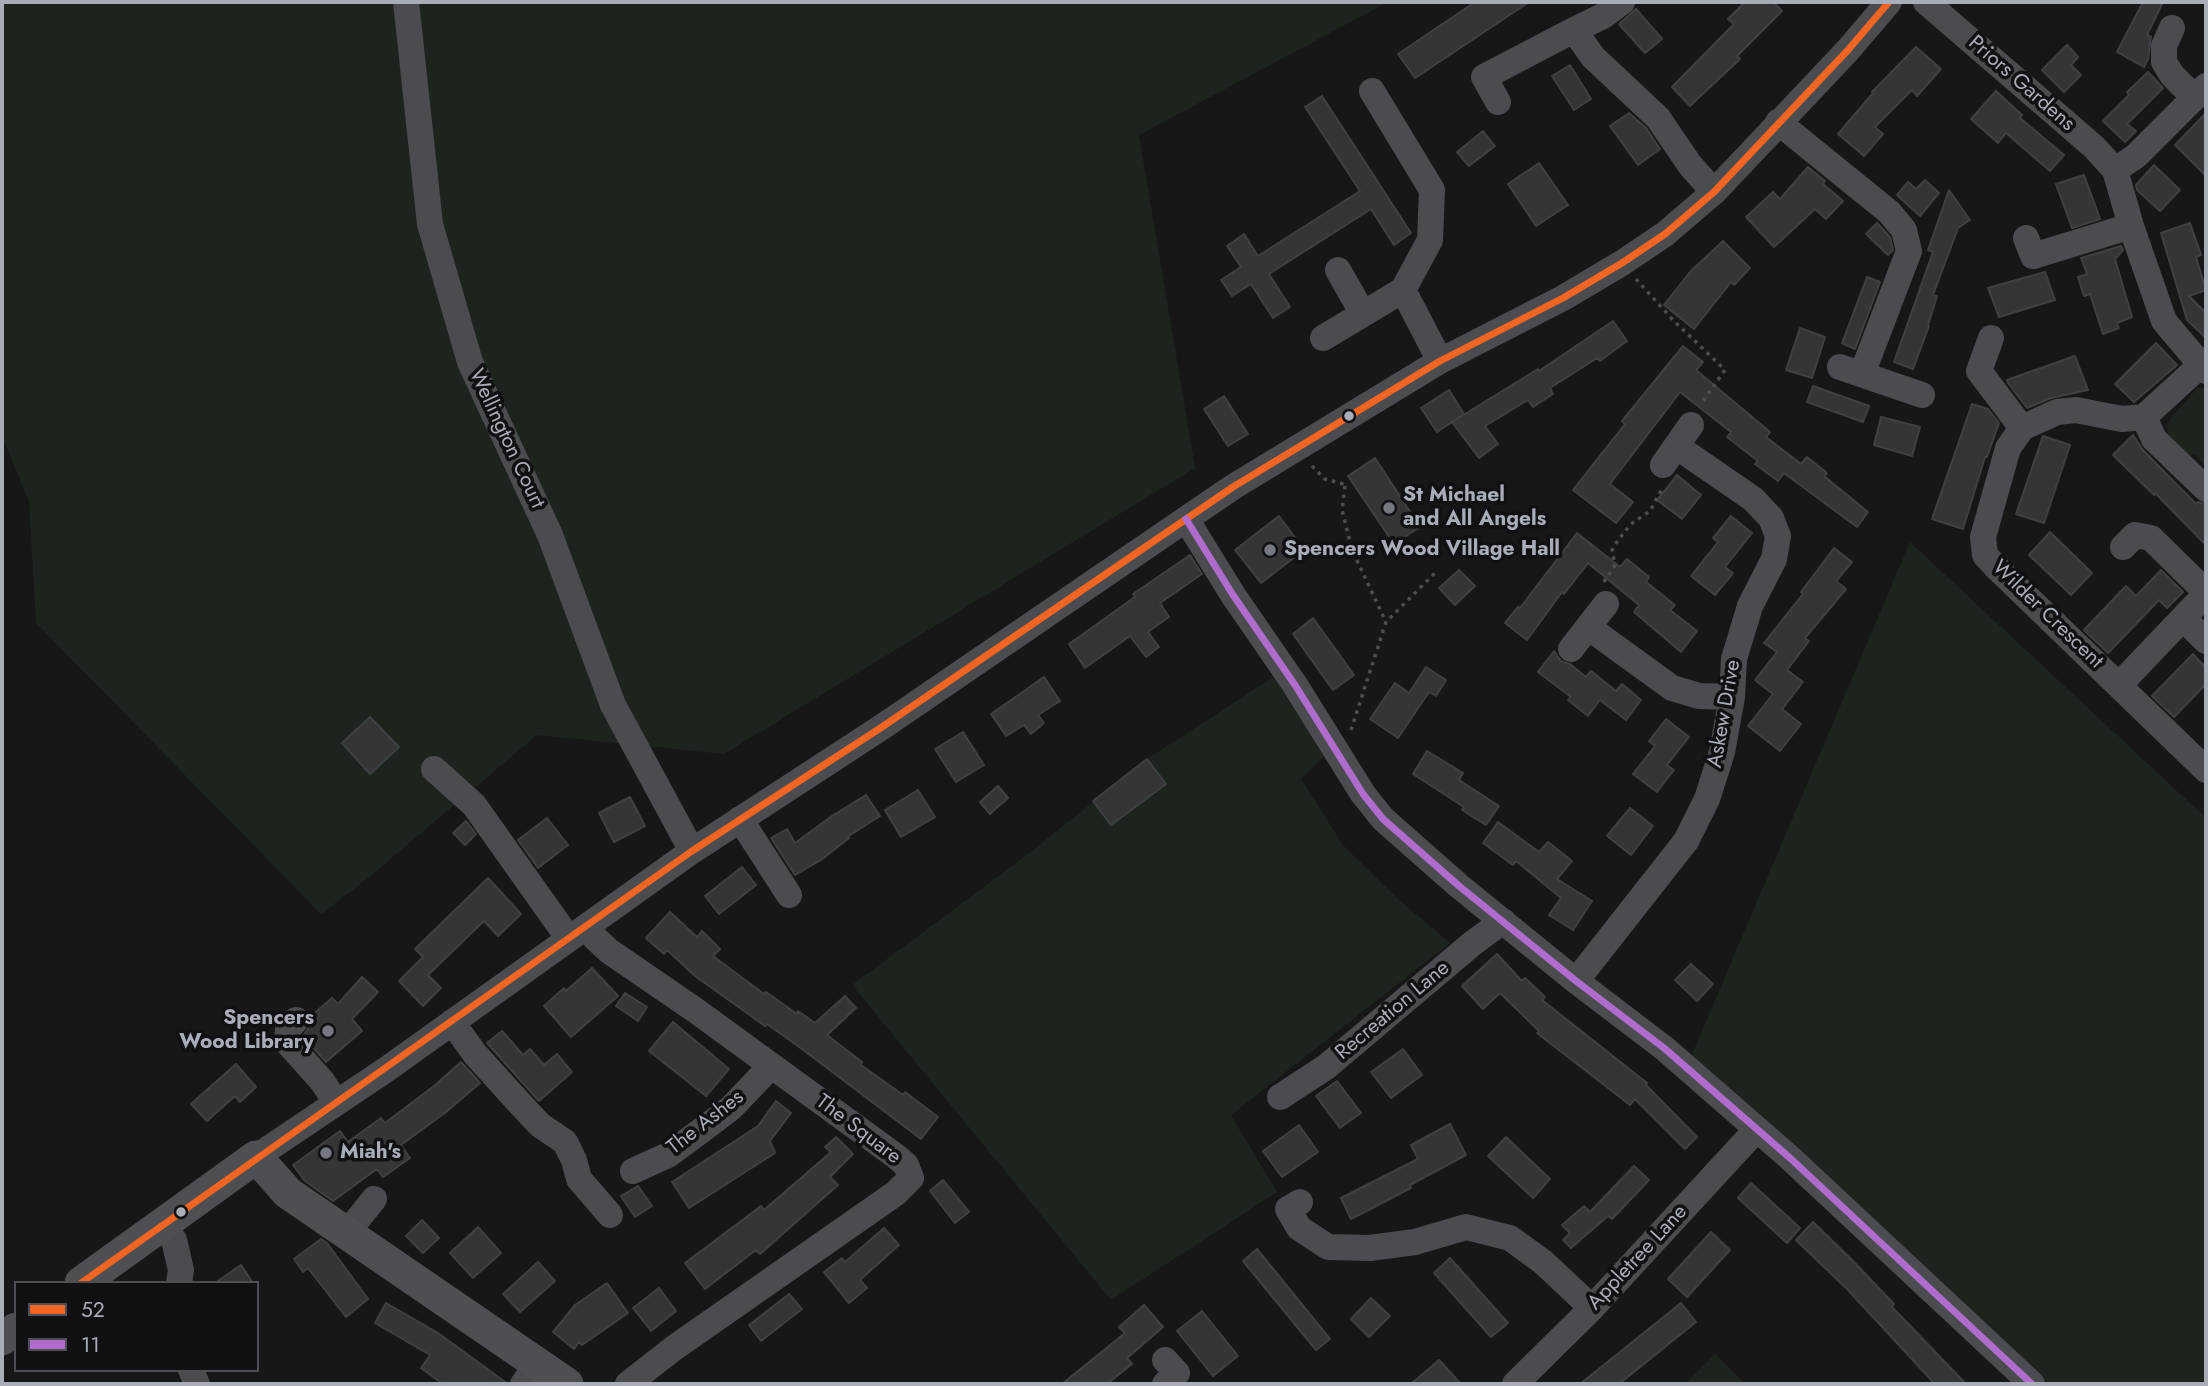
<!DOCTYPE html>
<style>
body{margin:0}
#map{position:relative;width:2208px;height:1386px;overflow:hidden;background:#171717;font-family:Jost,sans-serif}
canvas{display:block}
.frame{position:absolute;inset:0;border:4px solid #a8adb8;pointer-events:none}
.legend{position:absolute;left:14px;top:1281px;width:245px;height:91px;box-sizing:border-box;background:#111113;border:2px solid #4d4f55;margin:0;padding:9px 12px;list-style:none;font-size:21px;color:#a8adb8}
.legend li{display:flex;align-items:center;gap:14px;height:35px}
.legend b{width:35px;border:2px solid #4d4f55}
</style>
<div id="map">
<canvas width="2208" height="1386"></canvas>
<div class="frame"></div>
<ul class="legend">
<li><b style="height:9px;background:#f26522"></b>52</li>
<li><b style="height:9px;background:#b06ccc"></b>11</li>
</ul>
</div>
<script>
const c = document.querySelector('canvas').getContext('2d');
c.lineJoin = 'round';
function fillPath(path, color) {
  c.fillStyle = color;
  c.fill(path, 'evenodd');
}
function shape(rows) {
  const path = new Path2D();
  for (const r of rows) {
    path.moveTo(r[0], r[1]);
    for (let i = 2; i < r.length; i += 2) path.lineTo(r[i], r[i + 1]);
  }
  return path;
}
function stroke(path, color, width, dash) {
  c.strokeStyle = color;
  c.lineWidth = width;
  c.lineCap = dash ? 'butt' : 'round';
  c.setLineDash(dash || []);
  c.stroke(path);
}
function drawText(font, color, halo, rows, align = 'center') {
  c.font = font + ' Jost,sans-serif';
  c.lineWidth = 7;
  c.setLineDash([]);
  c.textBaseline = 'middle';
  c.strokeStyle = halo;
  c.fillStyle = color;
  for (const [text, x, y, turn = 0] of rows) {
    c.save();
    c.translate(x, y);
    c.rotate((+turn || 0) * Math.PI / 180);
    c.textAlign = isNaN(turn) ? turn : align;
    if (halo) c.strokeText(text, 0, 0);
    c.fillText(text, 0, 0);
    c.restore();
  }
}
fillPath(shape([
 [2,2,1388,2,1139,135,1195,468,724,754,537,735,368,878,321,914,36,623,29,501,2,436],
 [2198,387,2206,389,2206,466,2194,454,2187,455,2169,436,2166,424],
 [1910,542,2206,818,2206,1384,2049,1384,1690,1059],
 [1275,676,1330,753,1323,757,1301,779,1343,845,1398,899,1450,943,1231,1115,1277,1192,1111,1300,852,985,1024,857,1147,759],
 [1715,1354,1746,1384,1685,1384]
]), '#1d241e');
const building = shape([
 [1475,2,1529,2,1415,78,1398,54,1475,2],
 [1745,2,1773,2,1782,11,1737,56,1740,59,1690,106,1672,87,1734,24,1728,19,1745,2],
 [2143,2,2163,2,2147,35,2151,37,2148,59,2144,67,2117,52,2143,2],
 [1636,9,1662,39,1645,53,1619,24,1636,9],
 [2067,45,2078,57,2071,65,2081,75,2064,92,2042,70,2067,45],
 [1916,47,1941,69,1917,96,1912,90,1875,127,1883,134,1864,156,1838,134,1873,93,1872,92,1916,47],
 [1570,65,1591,99,1574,110,1552,76,1570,65],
 [2148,72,2163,88,2127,124,2136,131,2125,142,2103,121,2129,95,2127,92,2148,72],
 [1996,91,2022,115,2020,118,2064,155,2050,171,2006,133,1998,143,1971,119,1996,91],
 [1322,96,1411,233,1394,245,1371,209,1269,274,1290,307,1273,318,1251,284,1232,296,1221,280,1241,267,1227,246,1244,234,1258,256,1360,191,1305,107,1322,96],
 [1629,113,1646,128,1660,149,1638,165,1610,126,1629,113],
 [2206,113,2206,176,2175,145,2206,113],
 [1483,131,1495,146,1469,166,1457,152,1483,131],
 [1539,163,1568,205,1536,226,1508,184,1539,163],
 [2154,165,2180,190,2160,211,2137,190,2136,185,2154,165],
 [1808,167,1825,181,1823,184,1843,201,1826,219,1815,209,1774,247,1746,217,1773,192,1780,199,1808,167],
 [2084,175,2100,219,2072,228,2056,184,2084,175],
 [1925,180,1939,193,1920,216,1897,195,1908,182,1916,189,1925,180],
 [1949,190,1970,220,1958,228,1933,295,1937,296,1928,325,1929,326,1913,369,1894,362,1933,252,1928,250,1949,190],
 [1877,223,1890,237,1893,250,1888,255,1866,234,1877,223],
 [2190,223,2201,255,2196,257,2206,290,2189,296,2206,313,2206,338,2187,320,2161,233,2190,223],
 [1723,241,1750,268,1734,285,1731,282,1694,329,1664,305,1690,272,1723,241],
 [2121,246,2123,250,2115,259,2132,317,2117,323,2119,328,2103,334,2090,294,2084,296,2078,277,2087,274,2081,258,2121,246],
 [2045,272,2055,300,1999,317,1988,288,2045,272],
 [1867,277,1880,282,1855,349,1842,343,1867,277],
 [1613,321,1627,341,1600,361,1597,358,1550,388,1553,394,1533,407,1528,400,1485,426,1498,444,1479,458,1452,422,1538,369,1539,371,1613,321],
 [1800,328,1825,337,1812,378,1786,370,1800,328],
 [2156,343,2177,365,2134,402,2115,384,2156,343],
 [1683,346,1703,362,1696,370,1770,432,1766,437,1801,464,1807,457,1827,473,1824,476,1868,512,1857,527,1784,473,1778,481,1755,464,1758,461,1727,437,1731,432,1680,392,1610,484,1633,502,1616,523,1573,490,1625,424,1622,421,1683,346],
 [2075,356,2088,390,2051,398,2027,408,2008,383,2007,380,2075,356],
 [1813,386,1869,406,1863,422,1807,402,1813,386],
 [1449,390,1464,414,1437,432,1421,408,1449,390],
 [1224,396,1248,434,1228,446,1204,409,1224,396],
 [1972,404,1988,409,1999,423,1987,457,1985,457,1963,529,1932,519,1972,404],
 [1881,417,1920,427,1912,456,1874,445,1881,417],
 [2133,435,2143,450,2196,504,2198,502,2206,504,2206,545,2155,493,2154,495,2113,455,2133,435],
 [2043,436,2070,445,2044,523,2016,514,2043,436],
 [1375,458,1420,527,1394,544,1348,476,1375,458],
 [1677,475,1701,495,1682,519,1657,500,1677,475],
 [1279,516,1304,550,1261,583,1235,550,1279,516],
 [1731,516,1752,533,1725,567,1733,573,1715,595,1691,576,1718,542,1713,538,1731,516],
 [2050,532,2092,573,2071,595,2029,555,2050,532],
 [1577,533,1620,567,1627,559,1649,577,1646,582,1675,605,1670,610,1697,631,1681,652,1634,612,1639,605,1588,563,1564,594,1562,592,1527,640,1505,623,1518,607,1520,608,1577,533],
 [1834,548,1852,562,1836,581,1846,589,1805,638,1809,641,1787,670,1803,682,1782,709,1801,724,1780,751,1748,726,1773,694,1755,680,1777,652,1764,643,1803,594,1801,592,1834,548],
 [1190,555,1202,574,1160,603,1169,617,1148,632,1159,647,1146,657,1130,636,1085,668,1069,644,1135,597,1133,594,1190,555],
 [1459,570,1475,586,1455,605,1439,588,1459,570],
 [2161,570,2183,592,2167,608,2159,600,2108,653,2084,630,2126,586,2136,596,2161,570],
 [1313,618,1354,675,1333,690,1293,634,1313,618],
 [1554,651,1561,661,1570,664,1586,677,1591,671,1616,691,1622,684,1641,700,1626,720,1600,700,1588,716,1568,700,1571,697,1538,672,1554,651],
 [2193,654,2206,668,2206,684,2174,717,2152,696,2193,654],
 [1426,667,1446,680,1436,696,1429,692,1398,738,1370,719,1395,683,1409,693,1426,667],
 [1044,677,1060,701,1038,715,1044,723,1031,734,1024,725,1006,736,991,714,1044,677],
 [370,717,399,747,370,774,342,743,370,717],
 [1666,719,1689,737,1667,765,1674,770,1657,792,1633,774,1655,746,1649,741,1666,719],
 [963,732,984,765,956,782,935,749,963,732],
 [1427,751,1463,773,1459,780,1499,806,1486,825,1462,810,1464,807,1413,774,1427,751],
 [1147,759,1166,784,1111,825,1093,801,1147,759],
 [998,786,1008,798,990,814,980,802,998,786],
 [918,790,935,817,901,837,885,810,918,790],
 [866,795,880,816,847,837,849,838,821,860,795,875,771,838,787,829,795,843,832,816,866,795],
 [630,797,645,826,614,842,599,813,630,797],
 [1630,808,1653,826,1631,855,1607,836,1630,808],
 [547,818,568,845,538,868,518,840,547,818],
 [466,821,476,834,465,845,453,833,466,821],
 [1498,822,1539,852,1548,842,1572,861,1557,879,1592,901,1573,930,1549,915,1561,898,1516,861,1513,865,1483,843,1498,822],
 [742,867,756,885,719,914,705,896,742,867],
 [488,878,521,914,498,936,484,921,428,975,441,988,423,1006,399,981,423,957,415,949,488,878],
 [670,912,697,937,702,931,720,949,713,956,764,994,766,992,797,1014,798,1011,815,1023,845,996,856,1008,827,1035,862,1062,861,1065,903,1095,905,1092,938,1117,921,1139,802,1049,767,1024,765,1026,695,976,667,950,664,954,646,938,670,912],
 [1497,954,1522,981,1525,978,1545,997,1542,1000,1647,1083,1646,1085,1697,1137,1685,1149,1635,1099,1630,1105,1537,1033,1539,1031,1500,993,1483,1009,1462,986,1497,954],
 [1691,964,1713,984,1697,1001,1675,980,1691,964],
 [592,968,618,996,571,1037,544,1006,564,988,566,991,592,968],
 [362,977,378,992,352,1019,362,1031,326,1062,303,1036,311,1024,311,1016,332,998,338,1004,362,977],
 [625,993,647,1007,638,1021,616,1006,625,993],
 [673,1022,729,1069,706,1096,649,1051,673,1022],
 [502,1031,523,1055,530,1049,544,1065,557,1054,572,1072,539,1101,487,1043,502,1031],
 [1403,1049,1422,1075,1391,1098,1371,1072,1403,1049],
 [461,1062,480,1083,446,1112,401,1145,410,1158,383,1177,377,1169,333,1201,305,1181,293,1165,340,1131,348,1142,381,1118,385,1123,434,1086,461,1062],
 [236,1064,256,1087,240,1102,235,1096,207,1121,191,1104,236,1064],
 [1337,1081,1361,1113,1340,1128,1316,1096,1337,1081],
 [776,1101,791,1113,770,1141,775,1153,689,1208,672,1182,758,1126,776,1101],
 [1450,1124,1466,1155,1410,1185,1411,1188,1351,1219,1341,1198,1418,1159,1411,1145,1450,1124],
 [1299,1125,1318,1152,1282,1177,1263,1151,1299,1125],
 [836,1137,853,1154,830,1177,838,1185,760,1254,756,1250,705,1289,685,1263,761,1206,764,1210,831,1152,825,1147,836,1137],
 [1506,1137,1550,1179,1533,1198,1488,1156,1506,1137],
 [1634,1166,1649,1180,1612,1219,1608,1216,1571,1248,1563,1240,1570,1233,1562,1225,1584,1206,1590,1212,1634,1166],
 [943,1180,969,1212,955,1223,930,1191,943,1180],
 [1751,1183,1800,1228,1787,1243,1738,1198,1751,1183],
 [638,1186,652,1206,635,1217,621,1196,638,1186],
 [422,1220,439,1238,423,1253,406,1236,422,1220],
 [1813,1222,1852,1260,1894,1304,1892,1307,1966,1384,1935,1384,1846,1288,1796,1240,1813,1222],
 [478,1227,501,1253,473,1278,450,1253,478,1227],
 [884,1228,899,1245,860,1280,867,1288,849,1303,824,1272,842,1258,845,1262,884,1228],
 [1711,1232,1730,1250,1687,1297,1668,1279,1711,1232],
 [321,1239,327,1243,368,1299,346,1317,308,1268,303,1272,294,1259,321,1239],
 [1257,1249,1330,1339,1316,1350,1243,1261,1257,1249],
 [1450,1258,1508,1323,1491,1337,1434,1273,1450,1258],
 [538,1262,555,1281,520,1312,503,1294,538,1262],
 [241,1265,253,1283,215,1283,241,1265],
 [607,1283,628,1313,582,1345,579,1342,574,1349,553,1332,575,1305,607,1283],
 [659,1288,676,1311,651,1331,633,1308,659,1288],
 [789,1294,802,1309,761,1341,749,1325,789,1294],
 [1371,1298,1390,1316,1369,1337,1351,1319,1371,1298],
 [386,1303,438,1333,508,1384,443,1384,421,1368,430,1355,375,1323,386,1303],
 [1681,1303,1696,1322,1619,1384,1580,1384,1681,1303],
 [1144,1305,1163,1327,1127,1358,1132,1364,1107,1384,1062,1384,1125,1333,1119,1327,1144,1305],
 [1202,1311,1238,1356,1213,1376,1177,1331,1202,1311],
 [1439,1360,1461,1384,1411,1384,1439,1360]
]);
fillPath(building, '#353536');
stroke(building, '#3f4043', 2);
stroke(shape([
 [1636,279,1673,320,1725,370,1700,405],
 [1312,466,1325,479,1347,485],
 [1345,486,1342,510,1352,550,1386,622],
 [1604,582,1615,565,1612,550,1616,543,1631,524,1650,511,1663,487],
 [1351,730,1386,622,1438,570]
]), '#4d4e52', 3.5, [3.5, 5]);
stroke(shape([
 [406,2,430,224,470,362,550,535,613,705,692,851],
 [1926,2,2094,147,2115,170,2131,226,2164,321,2206,371],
 [2172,28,2164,46,2164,62,2172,75,2194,97],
 [1574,30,1603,16,1622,2],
 [1372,91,1432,190,1430,240,1403,290,1440,361],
 [1498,102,1484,77,1574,30,1593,57,1658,118,1690,165,1714,192],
 [1778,122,1889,212,1904,230,1909,251,1862,374],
 [2115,170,2136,156,2206,86],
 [2026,238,2033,256,2131,226],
 [1338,270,1363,314],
 [1323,338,1403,290],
 [1991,338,1979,371,2022,428],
 [2206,360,2144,417,2122,419,2076,410,2057,412,2022,428,2008,448,1983,537,1985,555,1996,567,2206,770],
 [1840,367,1922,395],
 [2144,417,2154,439,2206,489],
 [1663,465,1691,425],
 [1186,519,1233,595,1295,685,1363,794,1383,819,1459,886,1576,981,1664,1048,1790,1158,2032,1384],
 [2123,547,2135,535,2151,538,2206,592],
 [2183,618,2206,641],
 [1588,627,1672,688,1699,696,1732,697],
 [1571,649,1606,604],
 [2119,685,2206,594],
 [434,769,474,805,569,939],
 [740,819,789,895],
 [587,927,595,938,609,951,695,1010,897,1157,906,1165,911,1178,896,1193,674,1348,628,1384],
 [1576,981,1686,841,1707,799,1722,752,1732,697,1734,659,1750,606,1774,559,1778,536,1771,518,1753,499,1676,446],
 [296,1020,288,1029,287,1042,322,1081,336,1102],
 [452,1022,475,1054,523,1107,540,1125,565,1142,574,1160,579,1179,610,1215],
 [1280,1097,1326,1067,1473,943,1503,921],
 [256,1157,387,1069,692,851,882,727,1233,487,1440,361,1563,298,1622,263,1665,234,1714,192,1848,50,1889,2],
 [633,1171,668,1155,702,1130,731,1108,771,1066],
 [1300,1202,1288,1209,1299,1228,1328,1247,1370,1248,1415,1242,1466,1227,1510,1238,1543,1262,1592,1308],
 [162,1224,174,1240,181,1270,179,1283],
 [346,1234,374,1199],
 [1165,1360,1177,1373,1165,1384],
 [191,1370,197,1384],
 [523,1384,537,1365],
 [1515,1384,1592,1308,1757,1129]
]), '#4b4c50', 26);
stroke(shape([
 [81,1283,256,1157,288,1193,567,1384],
 [2,1339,16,1329]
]), '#4d4f52', 33);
stroke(shape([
 [81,1283,692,851,882,727,1233,487,1440,361,1563,298,1622,263,1665,234,1714,192,1848,50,1889,2]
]), '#f26522', 7);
stroke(shape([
 [1186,519,1233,595,1295,685,1363,794,1383,819,1459,886,1576,981,1664,1048,1790,1158,2032,1384]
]), '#b06ccc', 7);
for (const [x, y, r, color] of [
 [1349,416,6,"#a8adb8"],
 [1389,508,7,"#757880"],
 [1270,550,7,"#757880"],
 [328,1031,7,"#757880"],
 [326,1153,7,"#757880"],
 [181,1212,6,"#a8adb8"]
]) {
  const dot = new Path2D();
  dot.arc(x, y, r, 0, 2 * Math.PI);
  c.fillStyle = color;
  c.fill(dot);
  stroke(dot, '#111113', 2.5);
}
drawText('21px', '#a8adb8', '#111113', [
 ["Priors Gardens",2021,84,41],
 ["Wellington Court",506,439,65],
 ["Wilder Crescent",2047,615,44],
 ["Askew Drive",1725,714,-80],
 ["Recreation Lane",1393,1011,-40],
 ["The Ashes",706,1123,-38],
 ["The Square",858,1130,37],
 ["Appletree Lane",1638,1258,-47]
]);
drawText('bold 21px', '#a8adb8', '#111113', [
 ["St Michael",1403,496],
 ["and All Angels",1403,520],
 ["Spencers Wood Village Hall",1284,550],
 ["Spencers",314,1019,"right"],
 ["Wood Library",314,1043,"right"],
 ["Miah's",340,1153]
], 'left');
</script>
